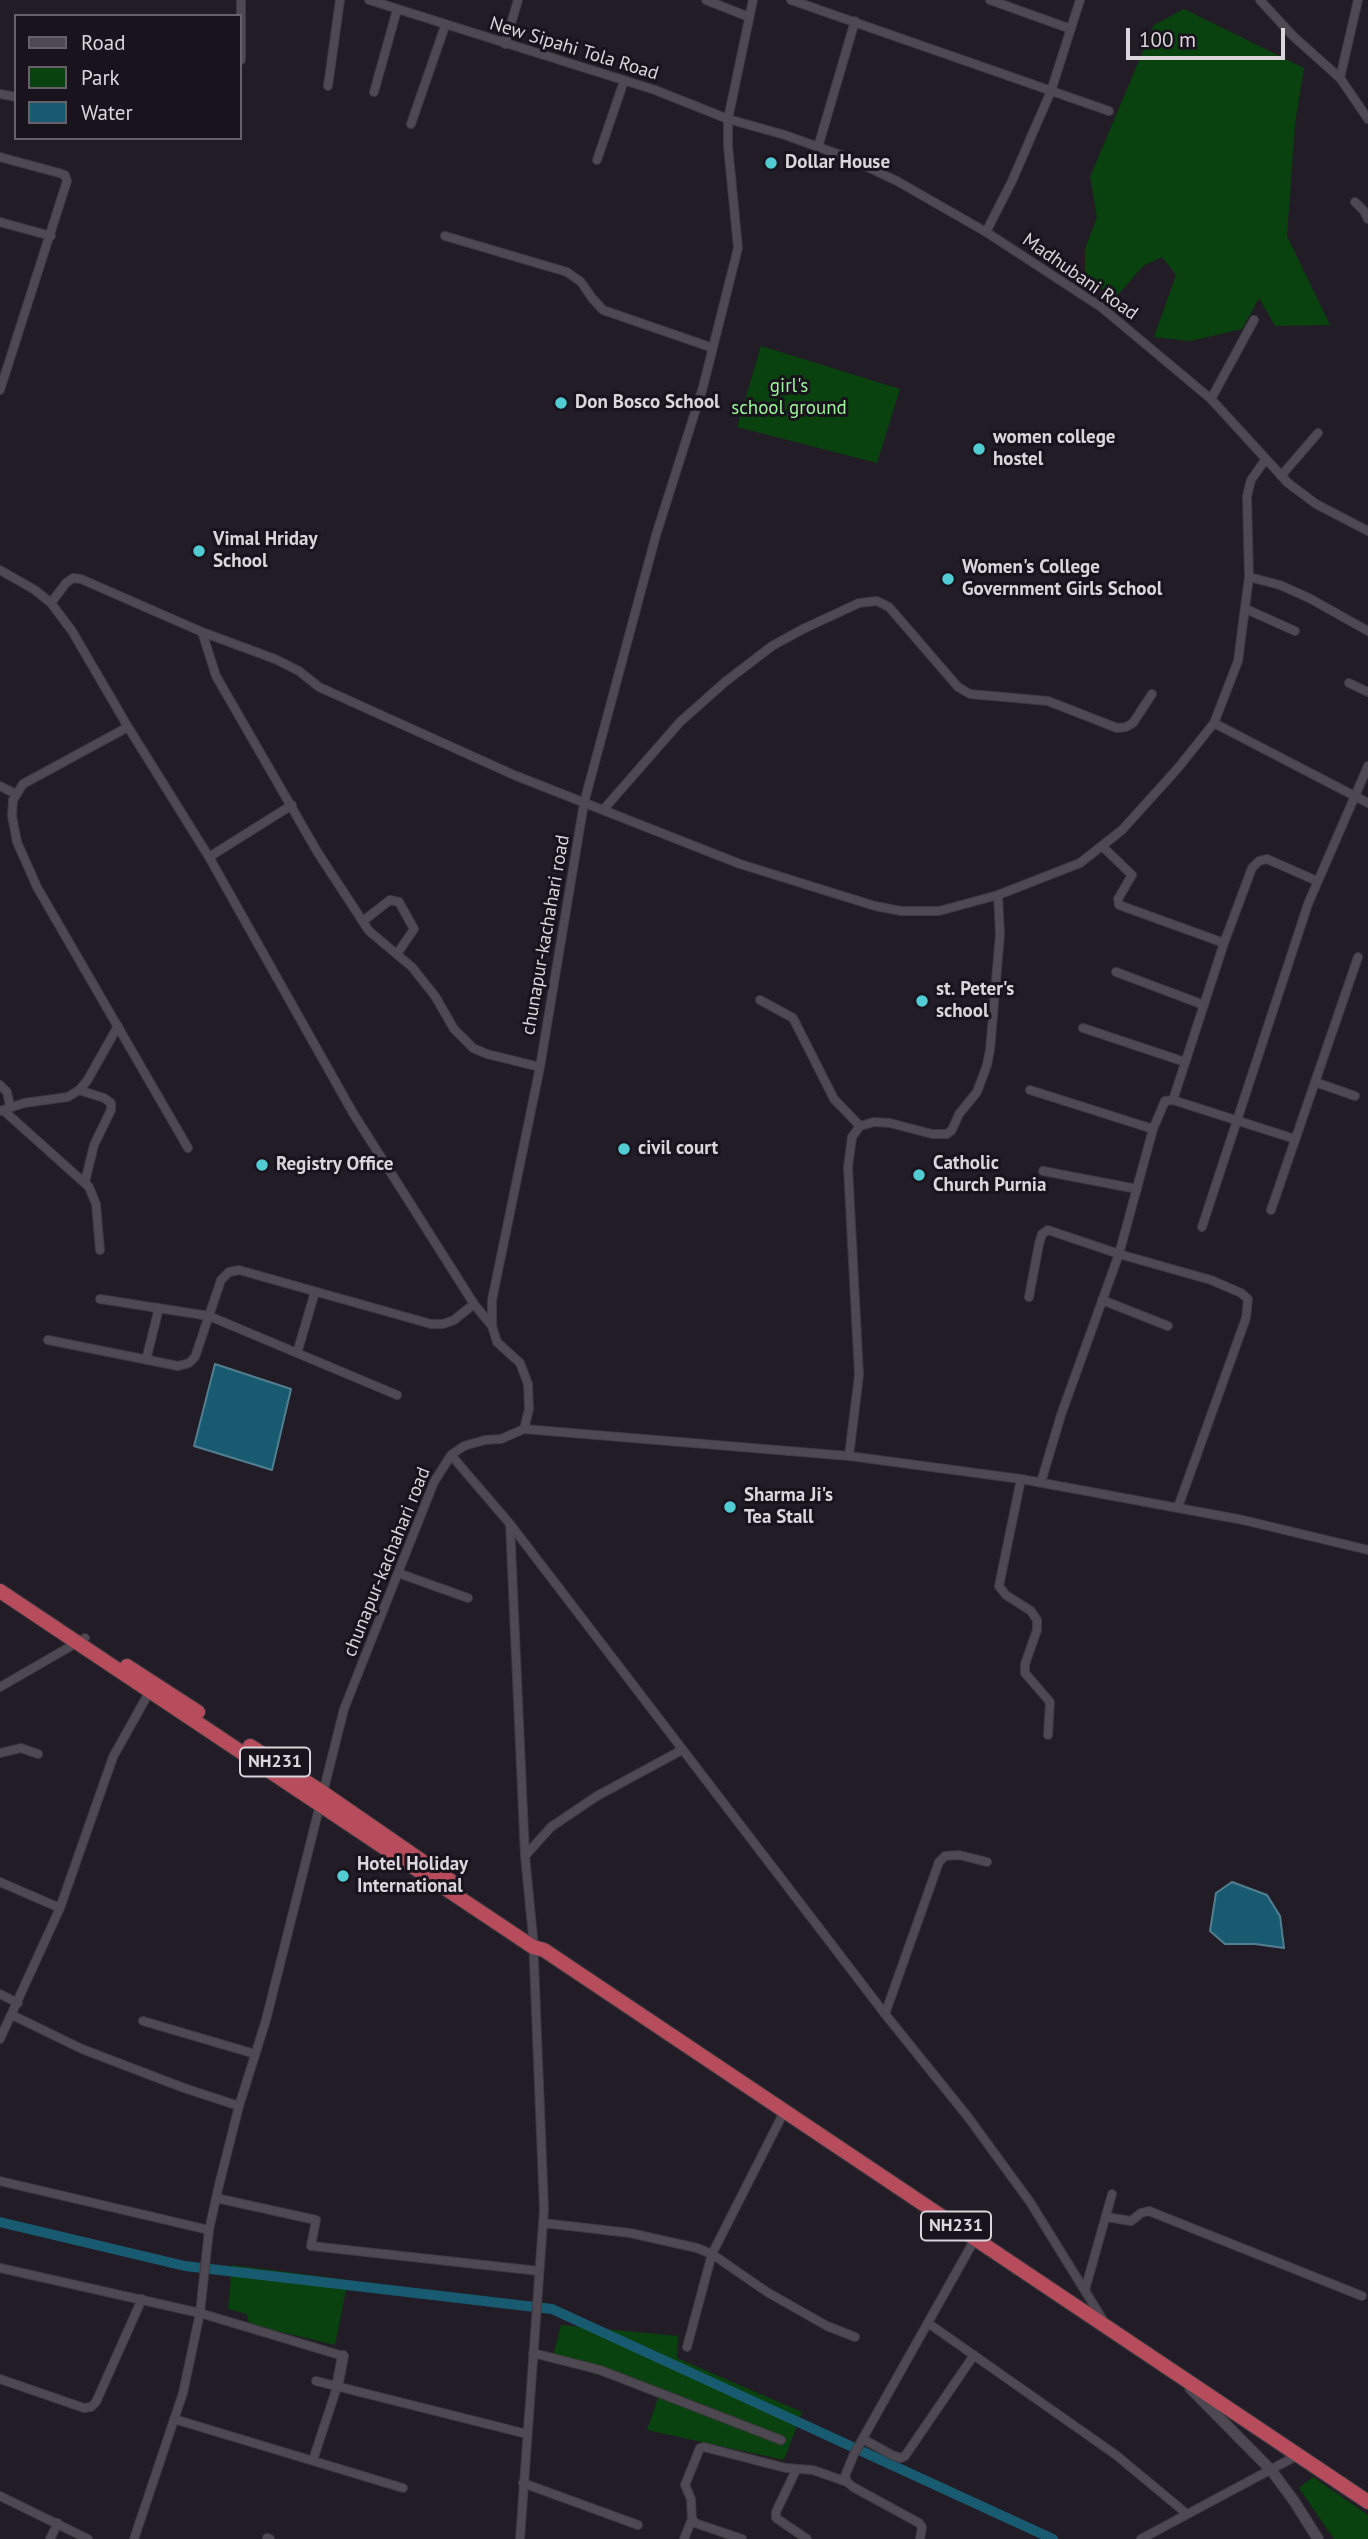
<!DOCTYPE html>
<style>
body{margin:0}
#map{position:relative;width:1368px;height:2539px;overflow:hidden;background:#211c25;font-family:"PT Sans",sans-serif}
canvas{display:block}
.legend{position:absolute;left:14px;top:14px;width:228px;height:126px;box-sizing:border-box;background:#18131c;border:2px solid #666169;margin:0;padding:9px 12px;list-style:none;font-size:21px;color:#dad6dc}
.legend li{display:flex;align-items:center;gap:14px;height:35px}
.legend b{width:35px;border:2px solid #666169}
.scale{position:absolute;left:1126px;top:28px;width:159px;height:32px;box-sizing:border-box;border:4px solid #dad6dc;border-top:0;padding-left:9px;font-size:21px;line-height:24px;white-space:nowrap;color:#dad6dc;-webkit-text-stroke:5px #18131c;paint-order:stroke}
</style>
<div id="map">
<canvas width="1368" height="2539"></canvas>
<ul class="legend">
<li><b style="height:9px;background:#4e4852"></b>Road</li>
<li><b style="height:19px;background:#09420e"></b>Park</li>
<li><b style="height:19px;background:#185a70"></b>Water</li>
</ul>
<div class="scale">100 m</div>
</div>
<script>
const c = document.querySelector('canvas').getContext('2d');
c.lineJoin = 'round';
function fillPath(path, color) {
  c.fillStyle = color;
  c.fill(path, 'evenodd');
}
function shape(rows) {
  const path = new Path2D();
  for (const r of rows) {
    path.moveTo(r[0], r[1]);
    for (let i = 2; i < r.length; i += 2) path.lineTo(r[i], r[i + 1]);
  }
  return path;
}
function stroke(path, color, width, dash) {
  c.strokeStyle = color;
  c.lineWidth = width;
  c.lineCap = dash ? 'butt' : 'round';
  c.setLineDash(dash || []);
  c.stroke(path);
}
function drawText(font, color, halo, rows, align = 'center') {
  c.font = font + ' "PT Sans",sans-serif';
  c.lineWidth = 6;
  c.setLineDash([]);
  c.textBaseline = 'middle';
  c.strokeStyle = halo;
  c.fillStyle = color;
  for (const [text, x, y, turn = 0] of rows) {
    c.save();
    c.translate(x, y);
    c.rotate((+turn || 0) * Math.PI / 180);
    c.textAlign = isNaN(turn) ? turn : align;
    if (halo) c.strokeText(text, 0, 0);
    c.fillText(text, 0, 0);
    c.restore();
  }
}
fillPath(shape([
 [1184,9,1304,68,1295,124,1287,236,1330,325,1275,326,1259,298,1242,329,1190,341,1154,337,1176,275,1162,257,1143,266,1117,296,1085,281,1085,249,1097,217,1090,177,1154,25],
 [761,346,900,389,877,463,737,427],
 [232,2265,348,2280,335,2345,249,2324,247,2314,228,2309],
 [561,2325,678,2336,677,2358,802,2412,784,2460,647,2430,659,2395,552,2360],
 [1313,2477,1368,2515,1368,2539,1334,2539,1299,2488]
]), '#09420e');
const water = shape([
 [215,1364,291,1389,272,1470,194,1446,215,1364],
 [1232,1882,1267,1895,1280,1916,1284,1948,1255,1944,1225,1944,1210,1931,1216,1893,1232,1882]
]);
fillPath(water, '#185a70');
stroke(water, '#527f90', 2);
stroke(shape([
 [0,2222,185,2266,552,2309,1053,2539]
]), '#185a70', 10);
const minor = shape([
 [241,0,241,60],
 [369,0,655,90,728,119,785,135,846,157,897,181,986,232,1101,307,1211,399,1288,483,1316,504,1368,531],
 [706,0,749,17],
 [791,0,1109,111],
 [990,0,1071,29],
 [1260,0,1293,36,1340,78,1368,119],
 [505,44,518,0],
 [1340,78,1358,0],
 [328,86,340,0],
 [374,92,397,10],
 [0,94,16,97],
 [411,124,445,26],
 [818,147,855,21],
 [0,157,59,173,65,175,67,181,0,390],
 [597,160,624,81],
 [1355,202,1364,211,1368,219],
 [0,222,51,236],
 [986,232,1012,181,1051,91,1080,0],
 [445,236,567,272,581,282,592,298,603,310,713,348],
 [1211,399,1254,320],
 [1281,476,1318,433],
 [0,570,35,590,51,603,72,631,128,727,209,857,353,1113,474,1304,492,1326],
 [1249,577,1280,585,1309,598,1368,631],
 [51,603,66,583,73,578,81,579,202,632,275,659,299,671,319,687,514,775,740,864,875,906,901,911,939,911,998,895,1080,863,1122,830,1178,768,1214,723,1238,661,1249,577,1247,496,1251,480,1265,460],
 [1246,609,1295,631],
 [202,632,216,676,318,853,369,931,412,967,435,996,454,1029,473,1048,487,1054,540,1067],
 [1349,683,1368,692],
 [1214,723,1368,803],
 [128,727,23,784,13,800,12,816,17,842,37,887,188,1148],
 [0,786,16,794],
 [603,810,680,722,725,682,772,646,803,629,859,603,877,601,889,607,958,687,970,694,1048,701,1117,728,1126,727,1133,723,1152,694],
 [1102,846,1132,875,1118,899,1119,905,1224,943],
 [209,857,292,805],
 [363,921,390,900,399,902,414,929,397,954],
 [1116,972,1204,1005],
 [760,1000,793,1018,834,1099,860,1126],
 [1083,1028,1185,1062],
 [1315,1082,1355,1096],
 [0,1085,7,1092,10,1106],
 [79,1090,104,1098,111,1103,111,1110,94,1145,85,1182],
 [1030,1090,1153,1129],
 [1173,1100,1224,943,1252,868,1259,861,1267,859,1317,881],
 [3,1110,89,1187,96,1204,100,1250],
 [0,1111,24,1103,68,1097,79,1090,87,1081,118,1026],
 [1043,1171,1137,1189],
 [1271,1210,1358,957],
 [1202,1227,1308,904,1368,766],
 [1029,1297,1039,1244,1042,1234,1048,1230,1119,1254,1211,1280,1241,1293,1248,1299,1246,1318,1178,1507],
 [100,1299,209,1316,397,1395],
 [1102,1300,1168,1326],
 [48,1340,178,1366,189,1363,195,1357,221,1280,229,1272,239,1270,431,1324,443,1324,454,1320,474,1304],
 [297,1353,315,1292],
 [146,1360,159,1308],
 [524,1429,849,1456,1021,1479,1243,1520,1368,1550],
 [451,1455,510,1524,885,2014,968,2117,1030,2202,1103,2320],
 [849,1456,859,1375,848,1167,852,1137,860,1126,874,1122,890,1123,932,1134,947,1134,952,1130,959,1114,977,1092,987,1065,990,1050,1000,934,998,895],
 [1021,1479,999,1586,1006,1595,1031,1611,1037,1620,1037,1630,1025,1664,1025,1673,1050,1702,1048,1735],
 [1041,1482,1061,1415,1119,1254,1153,1129,1165,1101,1173,1100,1295,1139],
 [510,1524,525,1856,533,1937,544,2209,520,2539],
 [398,1573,468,1598],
 [0,1687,85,1638],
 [0,1753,21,1748,38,1754],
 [525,1856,551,1827,597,1796,682,1750],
 [0,1882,60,1908],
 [0,1994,18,2003],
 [885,2014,939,1862,945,1856,959,1855,987,1862],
 [12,2015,82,2049,184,2088,239,2106],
 [143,2021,255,2054],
 [0,2039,60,1908,113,1757,151,1689],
 [0,2181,209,2230],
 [216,2198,316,2220,311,2246,539,2271],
 [1106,2217,1131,2221,1141,2213,1149,2211,1362,2296],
 [543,2223,630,2233,697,2248,712,2254,767,2292,827,2326,855,2337],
 [0,2268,200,2313,343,2356],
 [1085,2290,1112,2194],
 [928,2323,1116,2455,1187,2514],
 [687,2347,712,2254,785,2110],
 [533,2353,600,2370,781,2440],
 [0,2379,84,2408,91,2407,96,2402,142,2299],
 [316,2381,527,2434],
 [174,2419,403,2488],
 [863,2439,892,2455,900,2458,905,2456,974,2355],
 [313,2460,337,2387],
 [796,2470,776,2512,776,2518,807,2539],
 [523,2483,638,2525],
 [0,2496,88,2539],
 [267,2538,270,2539],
 [50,2539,58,2523],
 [134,2539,183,2393,200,2313,209,2230,219,2185,239,2106,266,2020,344,1709,434,1482,451,1455,464,1446,485,1440,501,1439,524,1429,529,1409,528,1384,520,1363,497,1342,492,1326,492,1300,540,1067,584,803,656,535,703,387,738,248,728,146,728,119,753,0],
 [684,2539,692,2519],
 [742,2539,695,2523,692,2519,691,2499,685,2485,700,2448,704,2447,786,2468,813,2470,847,2482],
 [920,2539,922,2527,919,2523,853,2487,847,2482,845,2476,854,2454,975,2239],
 [1141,2539,1298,2455]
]);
const tertiary = shape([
 [337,2387,343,2356],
 [1190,2388,1271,2470,1294,2501,1318,2539]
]);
const trunk = shape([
 [0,1591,533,1947,544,1950,1368,2502],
 [127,1666,198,1712],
 [250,1746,322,1792,451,1881]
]);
stroke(minor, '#3d393f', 10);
stroke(tertiary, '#3d393f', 12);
stroke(trunk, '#3d393f', 16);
stroke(minor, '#4e4852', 8);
stroke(tertiary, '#4e4852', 10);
stroke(trunk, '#b64c5c', 14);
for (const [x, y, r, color] of [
 [771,163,7,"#51ccd3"],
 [561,403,7,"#51ccd3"],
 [979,449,7,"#51ccd3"],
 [199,551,7,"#51ccd3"],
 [948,579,7,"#51ccd3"],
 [922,1001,7,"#51ccd3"],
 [624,1149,7,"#51ccd3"],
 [262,1165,7,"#51ccd3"],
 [919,1175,7,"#51ccd3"],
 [730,1507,7,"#51ccd3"],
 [343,1876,7,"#51ccd3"]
]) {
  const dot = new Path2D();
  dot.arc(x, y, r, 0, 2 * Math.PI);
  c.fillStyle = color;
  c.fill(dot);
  stroke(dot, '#18131c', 2.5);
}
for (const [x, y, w] of [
 [275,1762,70],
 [956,2226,70]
]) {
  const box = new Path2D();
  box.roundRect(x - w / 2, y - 14.5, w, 29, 5);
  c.fillStyle = '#18131c';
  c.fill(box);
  stroke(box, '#dad6dc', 2);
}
drawText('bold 18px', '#dad6dc', null, [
 ["NH231",275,1762],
 ["NH231",956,2226]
]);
drawText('19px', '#dad6dc', '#18131c', [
 ["New Sipahi Tola Road",574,49,17],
 ["Madhubani Road",1080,277,35],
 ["chunapur-kachahari road",546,935,-80],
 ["chunapur-kachahari road",387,1562,-68]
]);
drawText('bold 19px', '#dad6dc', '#18131c', [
 ["Dollar House",785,163],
 ["Don Bosco School",575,403],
 ["women college",993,438],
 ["hostel",993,460],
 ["Vimal Hriday",213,540],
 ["School",213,562],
 ["Women's College",962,568],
 ["Government Girls School",962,590],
 ["st. Peter's",936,990],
 ["school",936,1012],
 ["civil court",638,1149],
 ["Catholic",933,1164],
 ["Church Purnia",933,1186],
 ["Registry Office",276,1165],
 ["Sharma Ji's",744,1496],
 ["Tea Stall",744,1518],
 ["Hotel Holiday",357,1865],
 ["International",357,1887]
], 'left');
drawText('19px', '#9cf79b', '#18131c', [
 ["girl's",789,387],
 ["school ground",789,409]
]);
</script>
